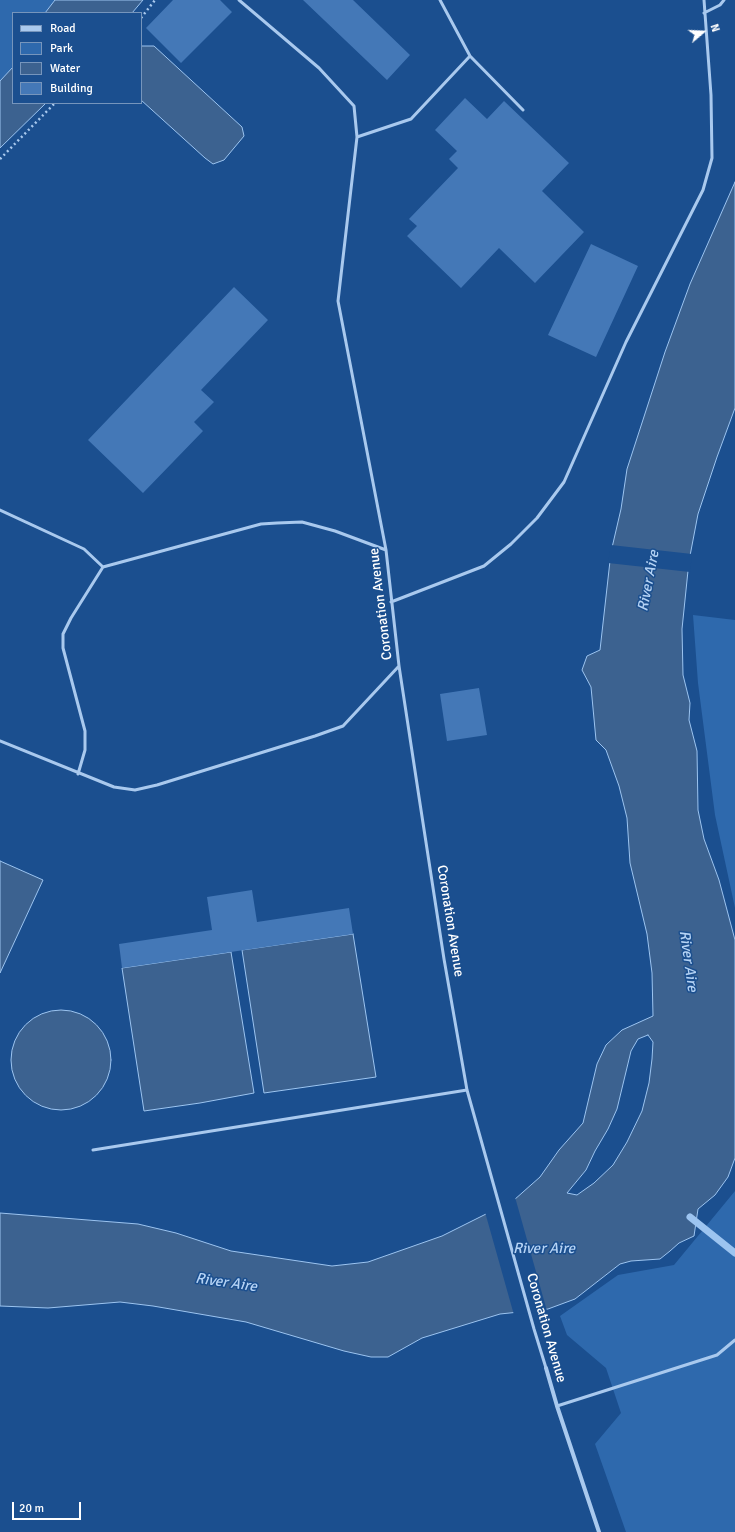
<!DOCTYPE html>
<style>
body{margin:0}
#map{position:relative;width:735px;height:1532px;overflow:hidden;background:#1b4f8f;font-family:Signika,sans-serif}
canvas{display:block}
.legend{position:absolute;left:12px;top:12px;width:130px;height:92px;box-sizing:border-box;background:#1b4f8f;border:1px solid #7695bc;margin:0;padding:5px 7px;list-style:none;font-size:12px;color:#fff}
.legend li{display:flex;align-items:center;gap:8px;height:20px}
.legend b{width:20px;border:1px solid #7695bc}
.north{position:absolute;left:683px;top:12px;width:40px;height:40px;-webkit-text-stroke:3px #1b4f8f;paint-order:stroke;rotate:71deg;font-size:11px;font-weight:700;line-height:16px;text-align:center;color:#fff}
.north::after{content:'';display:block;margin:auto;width:14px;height:18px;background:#fff;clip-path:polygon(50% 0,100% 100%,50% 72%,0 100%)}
.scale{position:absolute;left:12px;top:1502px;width:69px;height:18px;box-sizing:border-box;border:2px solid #fff;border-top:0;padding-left:5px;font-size:12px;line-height:14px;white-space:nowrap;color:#fff;-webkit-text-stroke:3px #1b4f8f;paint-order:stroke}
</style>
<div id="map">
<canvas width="735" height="1532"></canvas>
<ul class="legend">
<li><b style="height:5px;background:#a9c9ee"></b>Road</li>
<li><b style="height:11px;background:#2e69ad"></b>Park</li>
<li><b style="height:11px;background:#3c6290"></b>Water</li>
<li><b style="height:11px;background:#4478b7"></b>Building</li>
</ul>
<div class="north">N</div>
<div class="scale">20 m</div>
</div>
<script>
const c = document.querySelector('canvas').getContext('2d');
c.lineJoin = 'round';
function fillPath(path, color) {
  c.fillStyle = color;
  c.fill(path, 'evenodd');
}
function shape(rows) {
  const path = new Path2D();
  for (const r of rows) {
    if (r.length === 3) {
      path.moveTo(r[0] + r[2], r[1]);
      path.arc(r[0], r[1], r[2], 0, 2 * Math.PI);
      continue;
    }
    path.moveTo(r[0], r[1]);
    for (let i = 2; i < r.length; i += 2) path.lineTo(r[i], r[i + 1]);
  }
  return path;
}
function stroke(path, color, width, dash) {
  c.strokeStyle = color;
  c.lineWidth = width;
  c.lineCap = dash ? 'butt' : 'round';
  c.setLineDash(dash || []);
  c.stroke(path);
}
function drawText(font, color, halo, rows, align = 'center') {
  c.font = font + ' Signika,sans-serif';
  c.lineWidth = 3;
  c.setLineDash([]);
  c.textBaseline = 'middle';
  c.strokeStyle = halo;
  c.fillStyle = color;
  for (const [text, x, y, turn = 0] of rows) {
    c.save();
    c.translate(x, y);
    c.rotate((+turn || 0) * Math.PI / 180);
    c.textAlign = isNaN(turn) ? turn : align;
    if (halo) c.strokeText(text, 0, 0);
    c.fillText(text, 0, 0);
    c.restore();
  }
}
fillPath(shape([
 [0,0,55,0,45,13,13,13,13,67,0,81],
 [693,615,735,620,735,908,715,815,698,683],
 [735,1191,735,1532,626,1532,595,1444,621,1413,606,1368,567,1335,560,1316,618,1275,674,1265]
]), '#2e69ad');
const water = shape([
 [55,0,143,0,132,13,45,13,55,0],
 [141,46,154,46,242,127,244,136,224,160,213,164,205,158,141,100,141,46],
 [13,67,13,103,46,103,0,148,0,81,13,67],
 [735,182,735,408,717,457,698,514,689,561,682,629,683,675,690,703,689,720,697,751,698,810,704,839,719,880,735,940,735,1158,728,1177,715,1195,698,1209,694,1236,679,1243,670,1251,660,1259,631,1261,620,1264,575,1299,548,1309,500,1314,422,1338,388,1357,371,1357,344,1351,246,1322,153,1306,120,1302,48,1308,0,1306,0,1213,138,1224,176,1233,231,1251,332,1266,368,1262,442,1236,514,1200,540,1177,559,1150,583,1123,597,1064,606,1045,622,1030,653,1016,652,973,647,934,630,863,627,818,619,786,606,750,596,740,591,687,582,670,587,656,600,650,611,552,621,509,627,469,665,352,690,284,735,182],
 [648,1035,653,1042,652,1059,649,1083,642,1111,627,1142,613,1165,594,1183,577,1195,567,1193,586,1170,595,1151,608,1129,617,1109,631,1051,638,1039,648,1035],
 [0,861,43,880,0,973,0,861],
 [353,934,376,1077,264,1093,242,950,353,934],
 [231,952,254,1093,200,1103,144,1111,122,968,231,952],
 [61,1060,50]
]);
fillPath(water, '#3c6290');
stroke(water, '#9cc4f0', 1);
fillPath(shape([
 [611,545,692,554,690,572,608,563],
 [515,1197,547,1311,514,1315,485,1212]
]), '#1b4f8f');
stroke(shape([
 [690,1217,735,1253]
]), '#9cc4f0', 7);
fillPath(shape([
 [173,0,220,0,232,12,181,63,146,28],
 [303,0,353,0,410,55,387,80],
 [465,98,487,119,504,101,569,163,542,191,584,232,535,283,499,248,461,288,407,236,417,226,409,219,458,168,449,159,457,151,435,130],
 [591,244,638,266,596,357,548,335],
 [234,287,268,320,201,390,214,402,194,422,203,431,143,493,88,440],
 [479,688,487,735,447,741,440,694],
 [252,890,257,922,349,908,353,934,122,968,119,944,212,930,207,897]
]), '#4478b7');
stroke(shape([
 [141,18,155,0],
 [0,159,55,103]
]), '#a9c9ee', 2.5, [2, 3]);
stroke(shape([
 [239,0,319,68,354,106,357,137,338,301,386,550,399,666,419,797,444,959,467,1090,534,1329,546,1368],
 [440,0,470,56],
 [704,13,720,5,724,0],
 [357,137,411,119,470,56,523,110],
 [0,510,84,549,103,567],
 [391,602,484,566,511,544,537,518,564,482,626,342,703,190,712,158,711,95,704,0],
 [0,741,114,787,135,790,157,785,315,736,343,726,399,666],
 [78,774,85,750,85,731,63,648,63,634,71,618,103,567,261,524,277,523,302,522,335,531,386,550],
 [93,1150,467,1090],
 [557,1406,717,1355,735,1340]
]), '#a9c9ee', 3);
stroke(shape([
 [546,1368,557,1406,599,1532]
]), '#a9c9ee', 4);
drawText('14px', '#fff', '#1b4f8f', [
 ["Coronation Avenue",381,604,-97],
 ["Coronation Avenue",450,921,81],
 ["Coronation Avenue",546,1328,74]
]);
drawText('italic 15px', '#b5d3f5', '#1b4f8f', [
 ["River Aire",649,581,-79],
 ["River Aire",688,961,82],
 ["River Aire",544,1249],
 ["River Aire",226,1283,8]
]);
</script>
